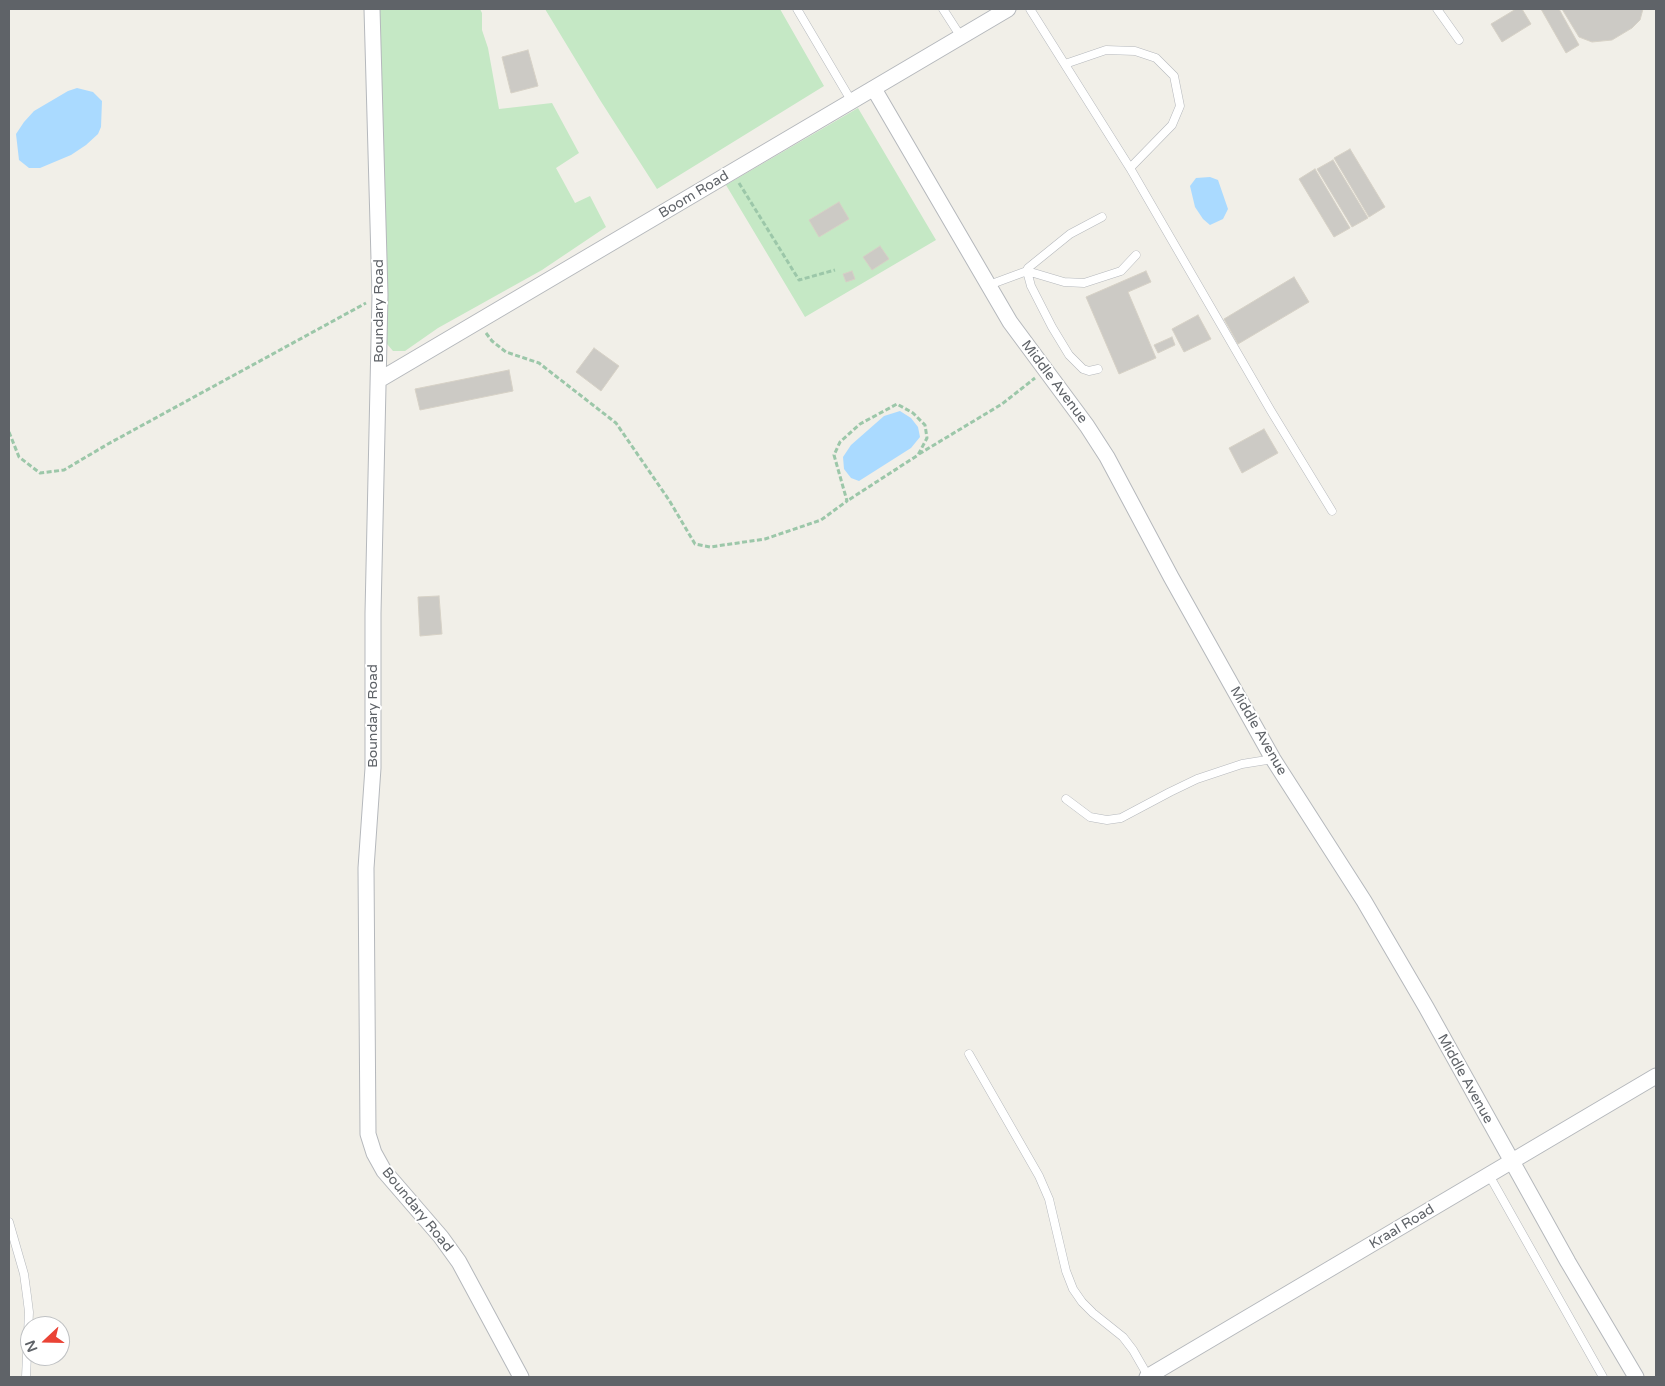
<!DOCTYPE html>
<style>
body{margin:0}
#map{position:relative;width:1665px;height:1386px;overflow:hidden;background:#f1efe8;font-family:"Varela Round",sans-serif}
canvas{display:block}
.frame{position:absolute;inset:0;border:10px solid #5f6368;pointer-events:none}
.north{position:absolute;left:20px;top:1316px;width:50px;height:50px;box-sizing:border-box;background:#fff;border:1px solid #bfc1c3;border-radius:50%;rotate:249deg;font-size:14px;font-weight:700;line-height:20px;text-align:center;color:#5f6368}
.north::after{content:'';display:block;margin:auto;width:18px;height:22px;background:#ea4335;clip-path:polygon(50% 0,100% 100%,50% 72%,0 100%)}
</style>
<div id="map">
<canvas width="1665" height="1386"></canvas>
<div class="frame"></div>
<div class="north">N</div>
</div>
<script>
const c = document.querySelector('canvas').getContext('2d');
c.lineJoin = 'round';
function fillPath(path, color) {
  c.fillStyle = color;
  c.fill(path, 'evenodd');
}
function shape(rows) {
  const path = new Path2D();
  for (const r of rows) {
    path.moveTo(r[0], r[1]);
    for (let i = 2; i < r.length; i += 2) path.lineTo(r[i], r[i + 1]);
  }
  return path;
}
function stroke(path, color, width, dash) {
  c.strokeStyle = color;
  c.lineWidth = width;
  c.lineCap = dash ? 'butt' : 'round';
  c.setLineDash(dash || []);
  c.stroke(path);
}
function drawText(font, color, halo, rows, align = 'center') {
  c.font = font + ' "Varela Round",sans-serif';
  c.lineWidth = 4;
  c.setLineDash([]);
  c.textBaseline = 'middle';
  c.strokeStyle = halo;
  c.fillStyle = color;
  for (const [text, x, y, turn = 0] of rows) {
    c.save();
    c.translate(x, y);
    c.rotate((+turn || 0) * Math.PI / 180);
    c.textAlign = isNaN(turn) ? turn : align;
    if (halo) c.strokeText(text, 0, 0);
    c.fillText(text, 0, 0);
    c.restore();
  }
}
fillPath(shape([
 [379,9,480,9,482,13,482,30,488,48,499,109,552,103,579,153,556,168,575,203,590,196,606,227,542,270,438,328,405,351,393,351,387,344,382,190],
 [545,9,780,9,824,86,657,189,600,100],
 [858,108,936,240,805,317,726,185]
]), '#c5e8c5');
fillPath(shape([
 [77,88,93,92,102,101,101,127,98,134,86,145,71,155,40,168,29,168,19,160,16,134,24,122,34,111,68,91],
 [1210,177,1218,180,1228,209,1223,219,1210,225,1203,219,1195,207,1190,186,1196,178],
 [900,411,911,418,918,427,920,437,911,448,859,481,851,478,844,469,843,457,851,445,884,416]
]), '#aadaff');
const building = shape([
 [1516,9,1522,9,1531,24,1502,42,1491,24,1516,9],
 [1541,9,1559,9,1579,45,1566,53,1541,9],
 [1562,9,1643,9,1640,20,1632,28,1612,40,1592,42,1579,37,1562,9],
 [528,50,538,86,511,93,502,57,528,50],
 [1350,149,1385,207,1369,217,1334,158,1350,149],
 [1333,160,1368,218,1352,227,1317,169,1333,160],
 [1315,169,1350,228,1334,237,1299,179,1315,169],
 [839,202,849,219,819,237,809,220,839,202],
 [880,246,889,259,872,270,863,257,880,246],
 [852,271,855,279,846,282,843,274,852,271],
 [1146,271,1151,282,1128,292,1156,358,1119,374,1086,297,1146,271],
 [1294,277,1309,302,1238,344,1224,319,1294,277],
 [1198,315,1211,339,1184,352,1172,329,1198,315],
 [1172,337,1175,345,1158,353,1154,345,1172,337],
 [594,348,619,366,601,391,576,372,594,348],
 [509,370,513,391,420,410,415,389,509,370],
 [1264,429,1278,453,1242,473,1229,448,1264,429],
 [439,596,442,634,420,636,418,597,439,596]
]);
fillPath(building, '#cccac5');
stroke(building, '#d6d1c6', 1);
const lane = shape([
 [797,9,852,102],
 [943,9,961,37],
 [1030,9,1130,168,1271,411,1332,511],
 [1437,9,1459,40],
 [1065,64,1106,50,1135,51,1156,58,1174,76,1180,106,1172,125,1130,168],
 [989,285,1027,271,1064,282,1084,283,1121,271,1136,255],
 [1098,369,1089,371,1083,369,1069,355,1052,327,1031,286,1027,271,1028,268,1070,234,1102,217],
 [1066,799,1090,817,1107,820,1121,818,1170,792,1197,779,1242,764,1273,759],
 [969,1054,1039,1176,1049,1199,1066,1271,1073,1289,1082,1302,1093,1313,1123,1337,1133,1350,1148,1376],
 [1489,1175,1603,1377],
 [9,1222,24,1274,27,1296,29,1312,26,1377]
]);
const street = shape([
 [372,9,380,295,373,613,373,768,366,868,368,1134,374,1153,384,1171,441,1237,459,1262,521,1377],
 [874,89,1010,322,1087,426,1107,457,1171,577,1273,759,1364,901,1426,1007,1568,1262,1636,1377],
 [379,380,1008,9],
 [1147,1377,1656,1076]
]);
stroke(lane, '#b5b8bc', 9);
stroke(street, '#b5b8bc', 17);
stroke(shape([
 [739,183,799,280,835,270],
 [486,333,492,341,506,352,539,363,616,423,669,500,695,544,710,547,765,539,821,520,847,501,834,455,840,442,860,424,897,404,913,413,925,425,927,438,918,455,847,501],
 [9,432,19,457,40,473,64,470,108,444,366,303],
 [919,454,1002,404,1035,378]
]), '#9cc7a9', 3, [5, 2.5]);
stroke(lane, '#fff', 8);
stroke(street, '#fff', 15);
drawText('14px', '#5f6368', '#fff', [
 ["Boom Road",694,195,-31],
 ["Boundary Road",379,311,-90],
 ["Middle Avenue",1054,382,53],
 ["Boundary Road",373,716,-90],
 ["Middle Avenue",1258,731,60],
 ["Middle Avenue",1465,1079,61],
 ["Boundary Road",417,1210,51],
 ["Kraal Road",1402,1227,-31]
]);
</script>
